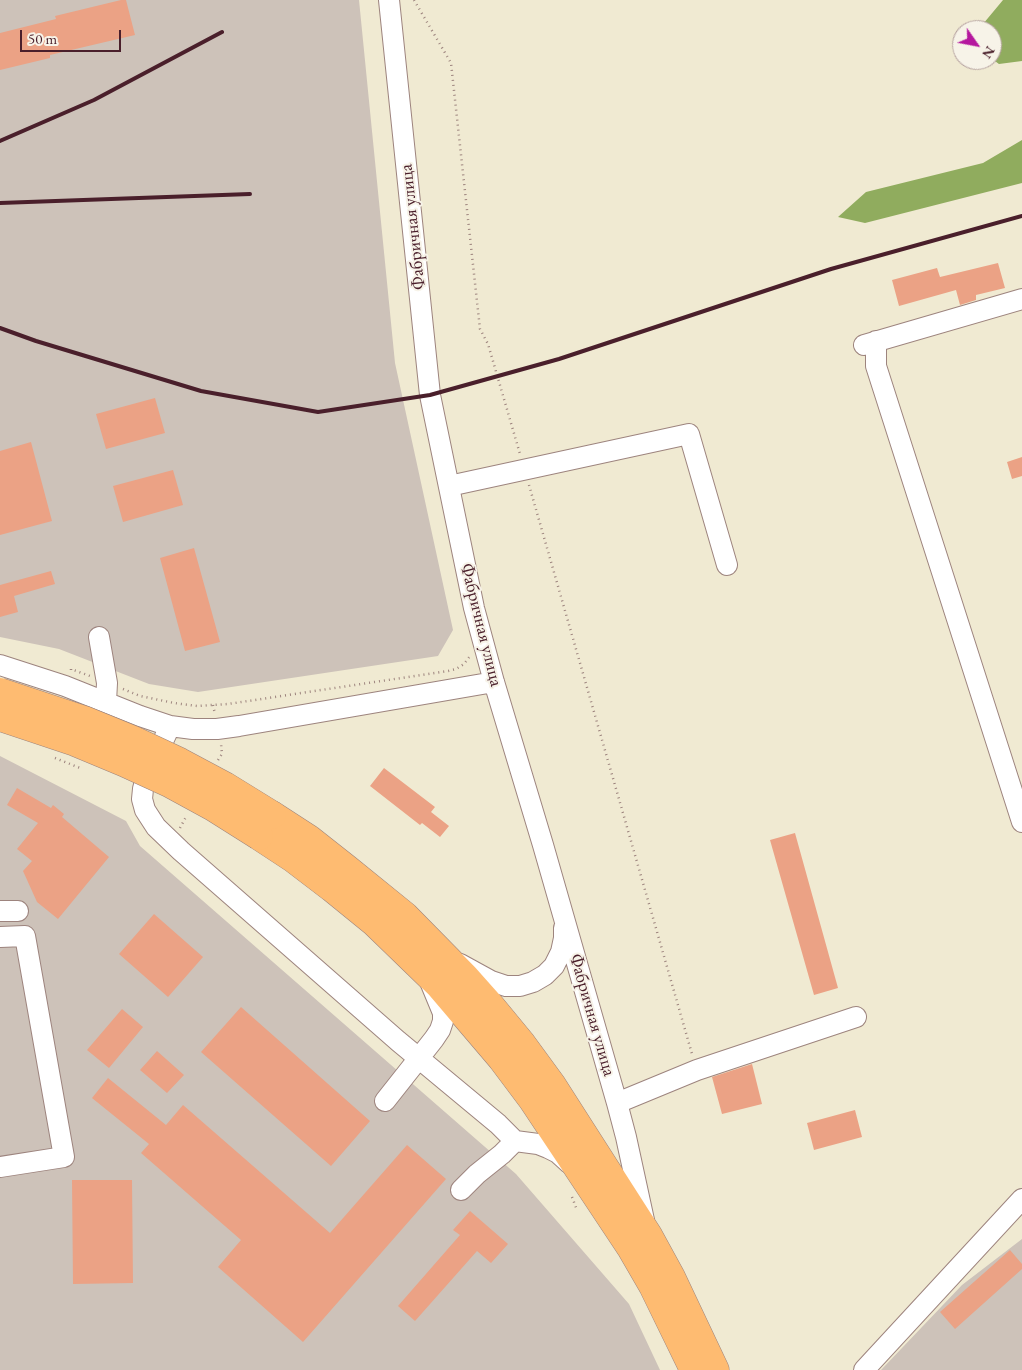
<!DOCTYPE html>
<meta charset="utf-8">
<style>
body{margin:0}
#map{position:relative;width:1022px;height:1370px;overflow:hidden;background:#f0ead2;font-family:"EB Garamond",serif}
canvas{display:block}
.north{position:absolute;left:952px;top:20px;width:50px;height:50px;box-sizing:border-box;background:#f7f3e8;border:1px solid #b29e9c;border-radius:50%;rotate:123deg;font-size:14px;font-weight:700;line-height:20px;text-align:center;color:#4a1f2b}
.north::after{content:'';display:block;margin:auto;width:18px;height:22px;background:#b5179e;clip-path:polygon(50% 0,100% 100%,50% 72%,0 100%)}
.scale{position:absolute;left:20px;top:30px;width:101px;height:22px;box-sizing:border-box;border:2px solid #4a1f2b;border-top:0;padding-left:6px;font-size:15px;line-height:18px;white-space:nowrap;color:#4a1f2b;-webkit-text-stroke:4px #f7f3e8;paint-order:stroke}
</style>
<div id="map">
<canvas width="1022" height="1370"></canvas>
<div class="north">N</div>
<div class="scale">50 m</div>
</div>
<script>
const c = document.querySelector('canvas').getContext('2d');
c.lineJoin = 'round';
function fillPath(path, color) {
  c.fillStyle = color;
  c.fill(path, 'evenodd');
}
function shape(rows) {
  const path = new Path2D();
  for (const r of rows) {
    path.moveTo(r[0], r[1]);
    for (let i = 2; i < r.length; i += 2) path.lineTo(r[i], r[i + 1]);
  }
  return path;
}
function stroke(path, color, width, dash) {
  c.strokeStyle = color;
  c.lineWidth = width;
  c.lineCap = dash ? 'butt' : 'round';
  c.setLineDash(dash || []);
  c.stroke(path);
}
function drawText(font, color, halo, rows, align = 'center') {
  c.font = font + ' "EB Garamond",serif';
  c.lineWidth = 4;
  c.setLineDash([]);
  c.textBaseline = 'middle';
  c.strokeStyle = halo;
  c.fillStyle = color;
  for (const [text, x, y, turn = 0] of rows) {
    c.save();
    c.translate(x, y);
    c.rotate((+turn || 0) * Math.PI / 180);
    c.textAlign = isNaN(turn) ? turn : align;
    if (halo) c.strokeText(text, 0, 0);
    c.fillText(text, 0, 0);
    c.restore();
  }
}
fillPath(shape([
 [0,0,359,0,395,363,453,630,438,656,198,692,149,684,59,649,0,637],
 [0,756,126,821,140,846,516,1174,629,1304,660,1370,0,1370],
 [1022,1239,1022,1370,881,1370,962,1285]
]), '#cdc2b9');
fillPath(shape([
 [1003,0,1022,0,1022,61,999,64,992,59,992,30,978,30],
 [1022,140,1022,183,865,223,838,217,866,192,983,163]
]), '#90ac5e');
fillPath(shape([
 [121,0,126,0,135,35,50,55,50,58,0,70,0,33,56,19,55,16],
 [998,263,1005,288,976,295,976,300,960,305,956,290,899,306,892,280,937,268,940,277],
 [155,398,165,433,106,449,96,414],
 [31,442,52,521,0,535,0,451],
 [1022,457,1022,476,1012,479,1007,462],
 [173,470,183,505,123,522,113,486],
 [194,548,220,642,185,651,160,558],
 [51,571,55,584,14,596,18,612,0,617,0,585],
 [384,768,435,807,431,812,449,826,440,837,422,823,420,825,370,786],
 [17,788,51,808,53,805,64,814,62,817,109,857,58,919,37,902,23,871,32,861,17,849,38,823,7,805],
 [795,833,838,988,814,995,770,840],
 [154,914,203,957,168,997,119,954],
 [241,1007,370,1121,331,1166,201,1052],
 [122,1009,143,1027,109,1068,87,1050],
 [157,1051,184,1075,167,1093,140,1070],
 [752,1064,762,1104,722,1114,712,1077],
 [108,1078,166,1125,183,1105,330,1233,407,1145,446,1179,303,1342,218,1267,241,1240,141,1153,149,1144,92,1098],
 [855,1110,862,1137,814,1150,807,1123],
 [72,1180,132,1180,133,1283,73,1284],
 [470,1211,508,1244,491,1263,477,1251,415,1321,398,1306,460,1235,453,1230],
 [1010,1250,1022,1264,1022,1269,955,1329,940,1312]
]), '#eba285');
const minor = shape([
 [389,0,430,395,474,608,494,682,543,845,617,1103,626,1137,644,1220],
 [876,341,876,366,1022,822],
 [864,345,1022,299],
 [449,486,689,434,727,565],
 [99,637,107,683,106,702],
 [0,665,65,686,140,716,170,726,193,729,217,729,239,726,494,682],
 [170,726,146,778,143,789,142,799,145,810,156,827,181,851,398,1041,498,1124,515,1141,538,1144,548,1148,558,1153,569,1163],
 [0,911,18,911],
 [0,937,25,936,64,1157,0,1167],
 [460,964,491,981,506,986,520,986,533,982,545,975,554,966,561,952,564,938,564,928],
 [385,1101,434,1039,440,1030,443,1021,443,1013,431,984],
 [617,1103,697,1070,856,1017],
 [461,1190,477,1174,502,1154,515,1141],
 [864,1370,1022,1199]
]);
const highway = shape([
 [272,815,309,839,347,869,405,916,465,977,489,1004,522,1044,552,1085,648,1235,671,1277,715,1370],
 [259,836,294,859,332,888,375,923,439,985,502,1059,532,1099,631,1248,653,1286,694,1370]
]);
stroke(minor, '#9d847e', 22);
stroke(highway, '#9d847e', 29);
stroke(shape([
 [414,0,451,63,480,329,488,344,520,454],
 [529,485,692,1054],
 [71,670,71,669,90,676],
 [123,689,140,696,174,703,197,706,228,704,448,671,456,669,464,664,470,656],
 [213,705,215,714],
 [55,758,80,768],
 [218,760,222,754,221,744],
 [180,828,187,815],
 [572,1197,577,1210]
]), '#9d847e', 2.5, [1, 4]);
stroke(minor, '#fff', 20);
stroke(highway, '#febb71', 28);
stroke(shape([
 [0,141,94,100,222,32],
 [0,203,250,194],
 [0,328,36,341,201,391,318,412,430,395,559,359,831,269,1022,216]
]), '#4a1f2b', 4);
const highwayBridge = shape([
 [0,692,84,720,133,740,180,762,225,786,272,815],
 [0,717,75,742,123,762,169,783,213,807,259,836]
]);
stroke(highwayBridge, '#9d847e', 29, []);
stroke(highwayBridge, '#febb71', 28);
drawText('18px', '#4a1f2b', '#f7f3e8', [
 ["Фабричная улица",413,227,-96],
 ["Фабричная улица",481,625,76],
 ["Фабричная улица",592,1015,74]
]);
</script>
